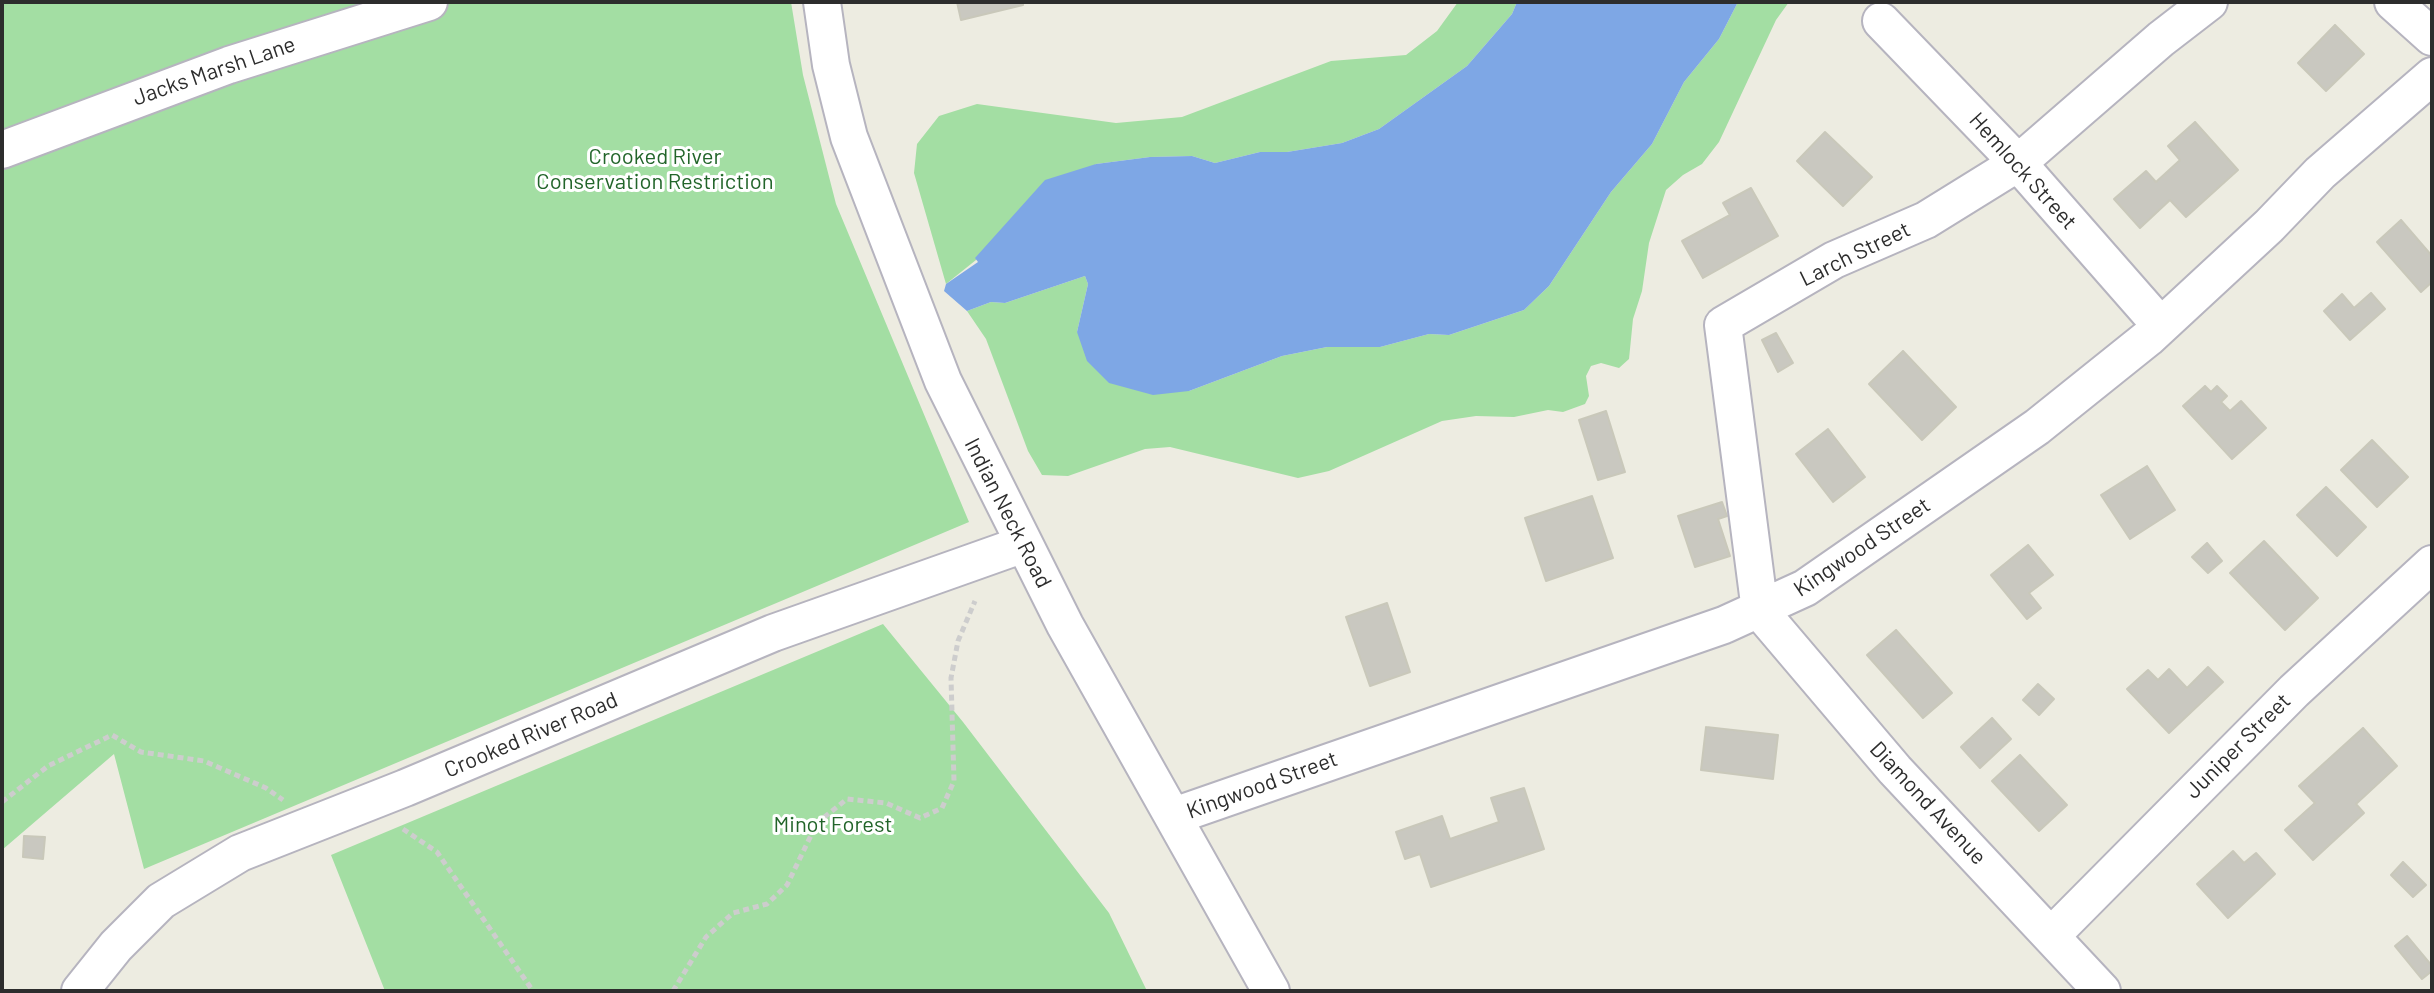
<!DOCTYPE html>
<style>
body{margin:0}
#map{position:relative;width:2434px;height:993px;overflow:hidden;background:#edece1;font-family:Barlow,sans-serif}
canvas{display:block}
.frame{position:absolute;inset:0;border:4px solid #2d2d2d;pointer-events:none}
</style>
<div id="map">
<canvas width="2434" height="993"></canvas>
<div class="frame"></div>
</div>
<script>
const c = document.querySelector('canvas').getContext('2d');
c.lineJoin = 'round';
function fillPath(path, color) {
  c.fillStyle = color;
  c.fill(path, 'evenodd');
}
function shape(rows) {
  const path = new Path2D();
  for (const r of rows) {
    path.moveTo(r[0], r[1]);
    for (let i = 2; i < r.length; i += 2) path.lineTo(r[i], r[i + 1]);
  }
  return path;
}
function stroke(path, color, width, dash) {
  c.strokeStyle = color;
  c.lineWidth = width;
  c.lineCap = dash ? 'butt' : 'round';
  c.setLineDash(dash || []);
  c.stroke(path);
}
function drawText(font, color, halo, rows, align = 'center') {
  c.font = font + ' Barlow,sans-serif';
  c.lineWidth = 6;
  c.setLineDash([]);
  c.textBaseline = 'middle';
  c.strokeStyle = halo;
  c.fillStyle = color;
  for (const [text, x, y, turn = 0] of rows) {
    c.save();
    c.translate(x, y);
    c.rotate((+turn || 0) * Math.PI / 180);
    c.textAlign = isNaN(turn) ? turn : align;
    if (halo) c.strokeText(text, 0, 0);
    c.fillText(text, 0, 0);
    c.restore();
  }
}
fillPath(shape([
 [2,2,791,2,803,75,836,204,969,522,144,869,114,754,2,850],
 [1458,2,1517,2,1512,14,1467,66,1379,129,1342,143,1287,152,1260,152,1215,163,1192,156,1150,157,1096,164,946,284,914,173,917,144,939,116,977,104,1116,123,1182,117,1331,61,1406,55,1437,31],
 [1738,2,1789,2,1776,20,1719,142,1702,164,1683,175,1666,190,1649,243,1642,291,1633,319,1629,359,1619,368,1601,363,1591,366,1586,376,1589,396,1585,404,1563,412,1548,410,1514,417,1476,416,1442,421,1329,471,1298,478,1170,447,1145,449,1068,476,1042,475,1028,451,986,339,967,311,991,302,1005,303,1085,276,1088,284,1077,332,1189,391,1282,356,1327,347,1380,347,1429,334,1449,335,1524,310,1549,286,1611,192,1652,144,1684,82,1719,39],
 [883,624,963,722,1109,913,1147,991,385,991,331,855]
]), '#a3dea3');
fillPath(shape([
 [1517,2,1738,2,1719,39,1684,82,1652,144,1611,192,1549,286,1524,310,1449,335,1429,334,1380,347,1327,347,1282,356,1189,391,1153,395,1109,383,1087,361,1077,332,1088,284,1085,276,1005,303,991,302,967,311,944,291,946,284,978,262,975,258,1045,180,1096,164,1150,157,1192,156,1215,163,1260,152,1287,152,1342,143,1379,129,1467,66,1512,14]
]), '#7ea7e5');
const building = shape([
 [957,2,1023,2,1023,5,961,20,957,2],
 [2335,25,2364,54,2326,91,2298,63,2335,25],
 [2195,122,2238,170,2186,217,2170,200,2140,228,2114,199,2146,171,2156,182,2180,160,2168,146,2195,122],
 [1825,132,1872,177,1843,206,1797,161,1825,132],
 [1751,188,1778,236,1703,278,1682,241,1730,215,1723,203,1751,188],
 [2401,220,2432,256,2432,282,2421,292,2377,242,2401,220],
 [2371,293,2385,309,2350,340,2324,311,2342,294,2354,308,2371,293],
 [1776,333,1793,363,1778,372,1762,340,1776,333],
 [1903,351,1956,407,1922,440,1869,384,1903,351],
 [2205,386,2211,392,2217,386,2227,396,2221,402,2230,411,2241,401,2266,428,2232,459,2183,406,2205,386],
 [1606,411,1625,472,1598,480,1579,420,1606,411],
 [1828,429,1865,477,1833,502,1796,454,1828,429],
 [2372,440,2408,477,2377,507,2341,470,2372,440],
 [2147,466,2175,510,2130,539,2101,495,2147,466],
 [2326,487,2366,527,2337,556,2297,515,2326,487],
 [1592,496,1613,558,1546,581,1525,518,1592,496],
 [1722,502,1727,516,1718,519,1730,556,1695,567,1678,516,1722,502],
 [2264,541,2318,598,2285,630,2230,573,2264,541],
 [2207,543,2222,561,2208,573,2192,557,2207,543],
 [2028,545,2053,575,2029,593,2041,608,2027,619,1991,575,2028,545],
 [1387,603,1410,672,1370,686,1346,617,1387,603],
 [1896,630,1952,693,1923,718,1867,655,1896,630],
 [2208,667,2223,682,2169,733,2127,689,2148,670,2158,680,2169,669,2187,688,2208,667],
 [2038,684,2054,699,2039,715,2023,700,2038,684],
 [1992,718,2011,739,1980,768,1961,747,1992,718],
 [1706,727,1778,735,1773,779,1701,770,1706,727],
 [2363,728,2397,766,2356,804,2364,813,2313,860,2285,830,2315,803,2299,786,2363,728],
 [2020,755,2067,805,2039,831,1992,781,2020,755],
 [1524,788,1544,849,1431,887,1420,854,1405,859,1396,832,1442,816,1450,839,1499,822,1491,798,1524,788],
 [24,836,45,837,43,859,23,857,24,836],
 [2233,851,2244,863,2256,853,2275,874,2228,918,2197,884,2233,851],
 [2403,862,2426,885,2413,897,2391,875,2403,862],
 [2407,936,2432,966,2432,971,2422,979,2395,946,2407,936]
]);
fillPath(building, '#c9c8c0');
stroke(building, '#c9c8ba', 2);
const minor = shape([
 [822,2,831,65,849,137,943,381,1065,625,1271,991],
 [2393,2,2432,37],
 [1881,21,2018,163,2161,326],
 [2,150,229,65,429,2],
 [1174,816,1724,625,1805,588,2037,427,2148,338,2269,226,2320,173,2432,76],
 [2051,936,2294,691,2432,564],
 [80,991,116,946,161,901,240,853,405,788,773,633,1024,544],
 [2102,991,1895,770,1760,611,1723,325,1834,260,1926,220,2018,163,2161,39,2209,2]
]);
stroke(minor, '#b6b4bf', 40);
stroke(shape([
 [2,802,48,766,112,735,141,752,204,761,266,788,283,800],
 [403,829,437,852,533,991],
 [673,991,706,937,733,913,767,904,787,885,817,823,847,799,886,803,920,818,942,808,954,781,951,678,958,641,975,601]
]), '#cdcdcd', 5, [6, 4]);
stroke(minor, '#fff', 36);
drawText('22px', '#2d2d2d', '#fff', [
 ["Jacks Marsh Lane",214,71,-19],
 ["Hemlock Street",2023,171,48],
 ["Larch Street",1855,254,-26],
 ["Indian Neck Road",1008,513,63],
 ["Kingwood Street",1862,547,-34],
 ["Crooked River Road",531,735,-23],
 ["Juniper Street",2238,746,-45],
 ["Kingwood Street",1262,785,-20],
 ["Diamond Avenue",1928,803,47]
]);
drawText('22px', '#22652a', '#fff', [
 ["Crooked River",655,157],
 ["Conservation Restriction",655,182],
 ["Minot Forest",833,825]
]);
</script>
